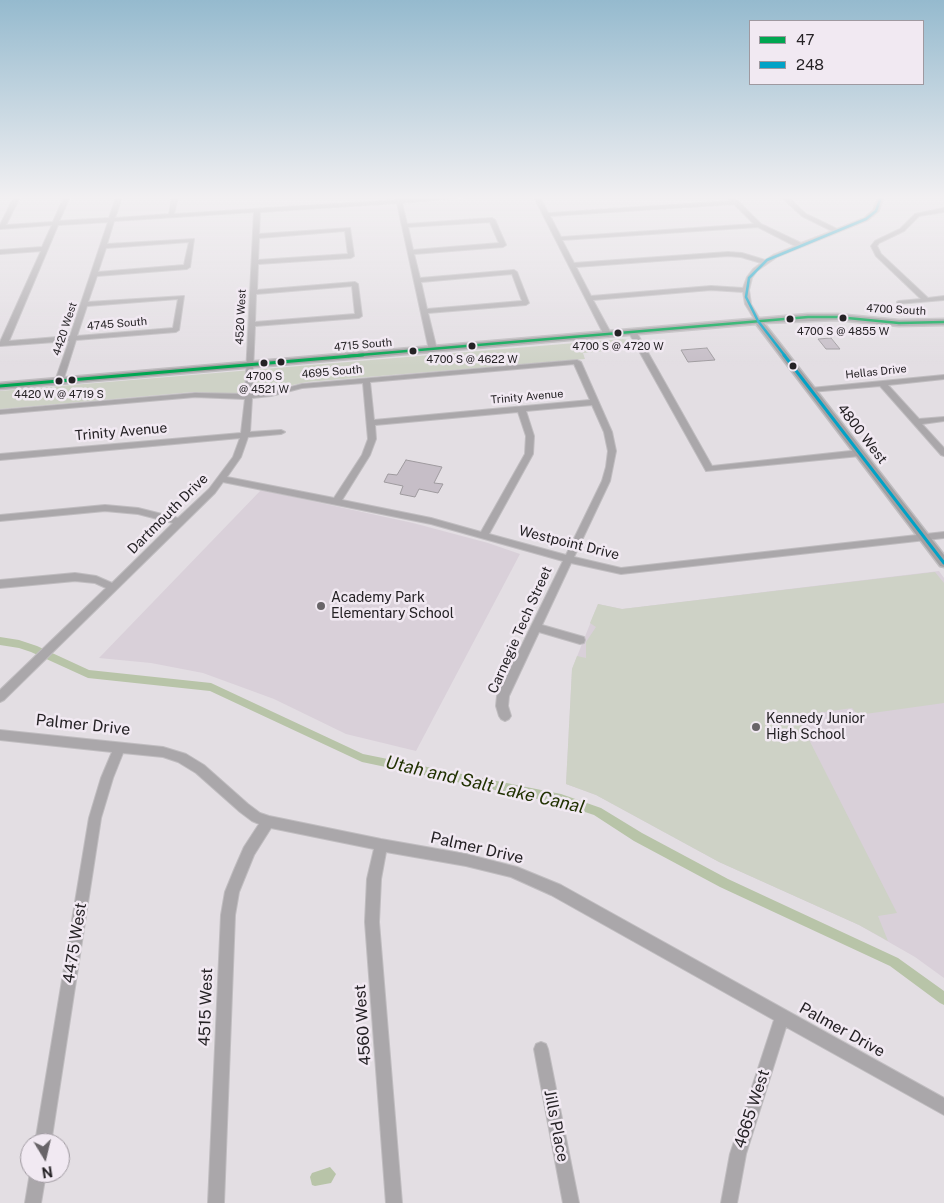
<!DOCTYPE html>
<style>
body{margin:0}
#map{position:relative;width:944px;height:1203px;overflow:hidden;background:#e3dee3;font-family:"Public Sans",sans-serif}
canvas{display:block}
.legend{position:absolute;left:749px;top:20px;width:175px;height:65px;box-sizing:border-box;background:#f1e9f2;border:1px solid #9f99a0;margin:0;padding:6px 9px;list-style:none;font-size:15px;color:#252225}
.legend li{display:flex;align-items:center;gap:10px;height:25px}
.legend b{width:25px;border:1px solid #9f99a0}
.north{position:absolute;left:20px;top:1133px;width:50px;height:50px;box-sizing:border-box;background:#f1e9f2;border:1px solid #9f99a0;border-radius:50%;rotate:171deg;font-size:14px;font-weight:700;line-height:20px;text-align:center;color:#252225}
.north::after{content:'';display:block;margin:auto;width:18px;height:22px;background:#686468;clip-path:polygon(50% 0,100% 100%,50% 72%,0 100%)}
</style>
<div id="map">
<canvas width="944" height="1203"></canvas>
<ul class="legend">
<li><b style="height:6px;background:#00a651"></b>47</li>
<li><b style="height:6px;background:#02a2c6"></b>248</li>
</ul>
<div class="north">N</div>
</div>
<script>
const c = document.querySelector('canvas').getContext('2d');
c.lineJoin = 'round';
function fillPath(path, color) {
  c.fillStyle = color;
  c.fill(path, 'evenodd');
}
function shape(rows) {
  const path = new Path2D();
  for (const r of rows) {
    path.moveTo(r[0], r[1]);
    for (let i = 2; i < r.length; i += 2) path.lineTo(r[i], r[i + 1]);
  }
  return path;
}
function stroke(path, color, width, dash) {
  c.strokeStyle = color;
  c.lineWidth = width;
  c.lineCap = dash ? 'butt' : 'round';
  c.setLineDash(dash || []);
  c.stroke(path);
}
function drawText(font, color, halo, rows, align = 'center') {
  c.font = font + ' "Public Sans",sans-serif';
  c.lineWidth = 5;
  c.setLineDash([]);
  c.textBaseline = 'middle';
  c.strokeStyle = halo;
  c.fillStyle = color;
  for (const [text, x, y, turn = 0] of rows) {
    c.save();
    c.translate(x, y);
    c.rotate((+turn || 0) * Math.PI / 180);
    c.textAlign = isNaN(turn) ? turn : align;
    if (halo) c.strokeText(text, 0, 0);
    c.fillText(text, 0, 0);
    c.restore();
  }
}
fillPath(shape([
 [261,490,413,523,488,543,520,554,416,751,346,734,274,699,203,673,151,663,99,658],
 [939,571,944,578,944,978,915,957,859,925,719,862,596,795,566,784,572,669,598,604,622,609]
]), '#d9d0d9');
fillPath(shape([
 [623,339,633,341,638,348,583,353,585,359,307,382,264,391,231,394,193,392,0,409,0,391],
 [935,572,944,583,944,703,858,715,852,708,797,716,897,913,878,916,888,941,859,925,719,862,596,795,566,784,572,669,577,656,586,658,586,642,596,627,590,623,598,604,622,609]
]), '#ced2c6');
fillPath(shape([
 [330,1167,336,1174,331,1183,315,1186,312,1185,310,1177,312,1173]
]), '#b8c4a8');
fillPath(shape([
 [0,637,19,640,37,646,89,670,211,683,363,754,561,794,601,808,642,833,728,879,898,958,944,991,944,1005,940,1003,890,966,720,887,634,841,594,815,561,804,362,762,210,691,88,678,31,652,19,648,0,645,0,637]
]), '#b8c4a8');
const building = shape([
 [831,338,840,349,826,349,818,339,831,338],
 [707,348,715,360,688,362,681,350,707,348],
 [406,460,442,467,434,483,443,484,438,493,419,489,415,497,400,494,403,486,384,482,388,474,397,475,406,460]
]);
fillPath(building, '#c6bec7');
stroke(building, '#9e9a9e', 1);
const minor = shape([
 [14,197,20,197,6,225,53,222,64,197,70,197,59,221,109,218,116,197,122,197,115,218,169,214,172,197,178,197,174,214,396,200,395,197,401,197,401,199,464,197,402,203,407,224,492,218,495,220,506,245,503,247,414,254,420,278,514,270,517,272,529,303,526,305,428,313,437,350,433,352,429,350,397,203,260,212,259,234,350,228,354,256,351,258,258,264,257,290,355,282,358,284,362,316,359,318,255,326,252,393,271,392,302,384,577,360,581,362,612,432,616,451,610,481,574,557,621,568,944,532,944,538,621,574,571,563,542,625,584,637,585,640,584,643,580,644,539,632,509,696,508,706,511,716,509,719,505,721,501,719,499,716,496,706,497,696,563,561,431,524,223,482,215,493,4,700,0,702,0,690,106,588,95,583,75,581,0,588,0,580,75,573,96,576,112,583,173,523,138,514,105,511,0,521,0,515,105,505,138,508,178,518,209,489,233,457,240,438,0,460,0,454,241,433,245,399,195,397,0,414,0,410,195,393,245,394,254,212,114,221,107,244,194,239,190,267,187,269,97,276,88,302,184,296,179,330,176,332,76,340,63,381,59,383,55,381,69,341,0,346,0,342,41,251,0,254,0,250,42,247,52,225,0,229,0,225,14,197],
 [108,222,70,336,9,341,58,225,108,222],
 [490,222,499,243,413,250,408,227,490,222],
 [345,231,348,254,258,260,259,238,345,231],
 [189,242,184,265,98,272,106,248,189,242],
 [512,274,522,301,427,309,421,282,512,274],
 [352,286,355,314,255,322,256,294,352,286],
 [178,299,173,328,77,336,87,306,178,299],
 [574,364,590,400,374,420,370,382,574,364],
 [363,383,368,439,362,455,334,498,227,477,241,457,248,437,281,434,285,432,281,430,250,432,252,398,271,396,302,388,363,383],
 [592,405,604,432,608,451,606,467,602,481,566,555,489,534,533,454,534,436,526,411,592,405],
 [518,412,526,436,525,454,481,532,431,518,342,500,370,455,376,439,375,425,518,412],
 [534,197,540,197,548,213,731,201,729,199,732,197,738,201,761,224,801,243,832,231,802,216,781,197,788,197,806,214,837,229,864,218,873,210,878,197,884,197,879,211,868,220,777,257,757,271,752,278,749,290,751,304,761,321,760,322,756,322,745,304,743,292,711,290,593,300,612,335,608,337,604,335,534,197],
 [734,204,754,224,561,237,550,216,734,204],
 [758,227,795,246,773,255,765,260,742,253,728,252,574,263,562,240,758,227],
 [728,256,741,257,761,263,753,269,747,277,743,288,711,286,591,296,576,267,728,256],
 [944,208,944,212,919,216,904,231,879,243,877,246,881,254,928,298,944,296,944,300,897,304,897,302,899,301,921,299,876,256,871,246,875,241,900,229,915,214,944,208],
 [633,331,637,333,712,466,860,450,864,453,860,456,706,471,629,333,633,331],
 [944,375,944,379,888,385,919,419,944,417,944,421,922,424,944,448,944,456,941,455,880,386,811,392,807,390,811,388,944,375],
 [0,730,163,747,186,754,204,765,248,804,260,813,269,816,381,839,466,854,517,867,561,885,944,1098,944,1115,786,1027,746,1154,737,1203,721,1203,730,1154,774,1020,551,895,511,877,466,866,386,852,381,879,379,922,402,1203,386,1203,365,922,367,879,374,849,271,828,254,855,239,892,235,915,224,1203,208,1203,221,915,225,892,234,870,244,847,259,824,252,821,240,812,196,773,178,762,163,757,123,753,113,778,101,818,51,1143,35,1143,89,818,101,778,112,752,0,740,0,730],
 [541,1042,546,1044,548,1049,579,1203,563,1203,534,1049,536,1044,541,1042],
 [30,1173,46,1173,41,1203,25,1203,30,1173]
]);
const major = shape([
 [808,314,837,314,899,320,944,319,944,325,899,326,837,320,764,323,944,555,944,567,940,566,756,324,0,389,0,383,808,314]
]);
stroke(minor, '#c0bdc0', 2);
stroke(major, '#c0bdc0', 3);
fillPath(minor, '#aaa7aa');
fillPath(major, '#a3a1a3');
stroke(shape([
 [348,356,808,317,837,317,899,323,944,322]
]), '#00a651', 2.5);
stroke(shape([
 [0,386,363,355]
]), '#00a651', 3);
stroke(shape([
 [785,356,758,321,746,297,749,278,767,260,866,219,876,211,881,197]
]), '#02a2c6', 2.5);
stroke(shape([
 [784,355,944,563]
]), '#02a2c6', 3);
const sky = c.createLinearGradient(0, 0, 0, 366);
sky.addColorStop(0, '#95bace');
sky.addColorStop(0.54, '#f2f0f2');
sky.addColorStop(1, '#f2f0f200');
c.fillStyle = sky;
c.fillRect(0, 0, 944, 366);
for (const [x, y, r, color] of [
 [843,318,4.5,"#252225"],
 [790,319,4.5,"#252225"],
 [618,333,4.5,"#252225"],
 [472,346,4.5,"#252225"],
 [413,351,4.5,"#252225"],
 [281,362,4.5,"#252225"],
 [264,363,4.5,"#252225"],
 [793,366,4.5,"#252225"],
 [72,380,4.5,"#252225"],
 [59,381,4.5,"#252225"],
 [321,606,5,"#686468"],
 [756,727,5,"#686468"]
]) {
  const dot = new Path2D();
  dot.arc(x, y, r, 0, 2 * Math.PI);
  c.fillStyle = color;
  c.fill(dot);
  stroke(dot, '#f1e9f2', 2);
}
drawText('11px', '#252225', '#f1e9f2', [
 ["4700 South",896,310,3],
 ["4520 West",241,317,-87],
 ["4745 South",117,324,-5],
 ["4420 West",65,329,-72],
 ["4715 South",363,345,-5],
 ["4695 South",332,372,-5],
 ["Hellas Drive",876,372,-6],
 ["Trinity Avenue",527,397,-5]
]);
drawText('11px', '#252225', '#f1e9f2', [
 ["4700 S @ 4855 W",843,332],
 ["4700 S @ 4720 W",618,347],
 ["4700 S @ 4622 W",472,360],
 ["4700 S",264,377],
 ["@ 4521 W",264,390],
 ["4420 W @ 4719 S",59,395]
]);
drawText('14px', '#252225', '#f1e9f2', [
 ["Trinity Avenue",121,432,-5],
 ["4800 West",862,434,52],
 ["Dartmouth Drive",168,514,-45],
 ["Westpoint Drive",569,543,14],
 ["Carnegie Tech Street",520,630,-66]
]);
drawText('14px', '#252225', '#f1e9f2', [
 ["Academy Park",331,598],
 ["Elementary School",331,614],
 ["Kennedy Junior",766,719],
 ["High School",766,735]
], 'left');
drawText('16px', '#252225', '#f1e9f2', [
 ["Palmer Drive",83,725,6],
 ["Palmer Drive",477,848,13],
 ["4475 West",75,943,-81],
 ["4515 West",206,1007,-88],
 ["4560 West",363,1025,-94],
 ["Palmer Drive",842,1030,29],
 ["4665 West",752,1109,-72],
 ["Jills Place",556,1126,79]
]);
drawText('italic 18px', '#213202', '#f1e9f2', [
 ["Utah and Salt Lake Canal",485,785,13]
]);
</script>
